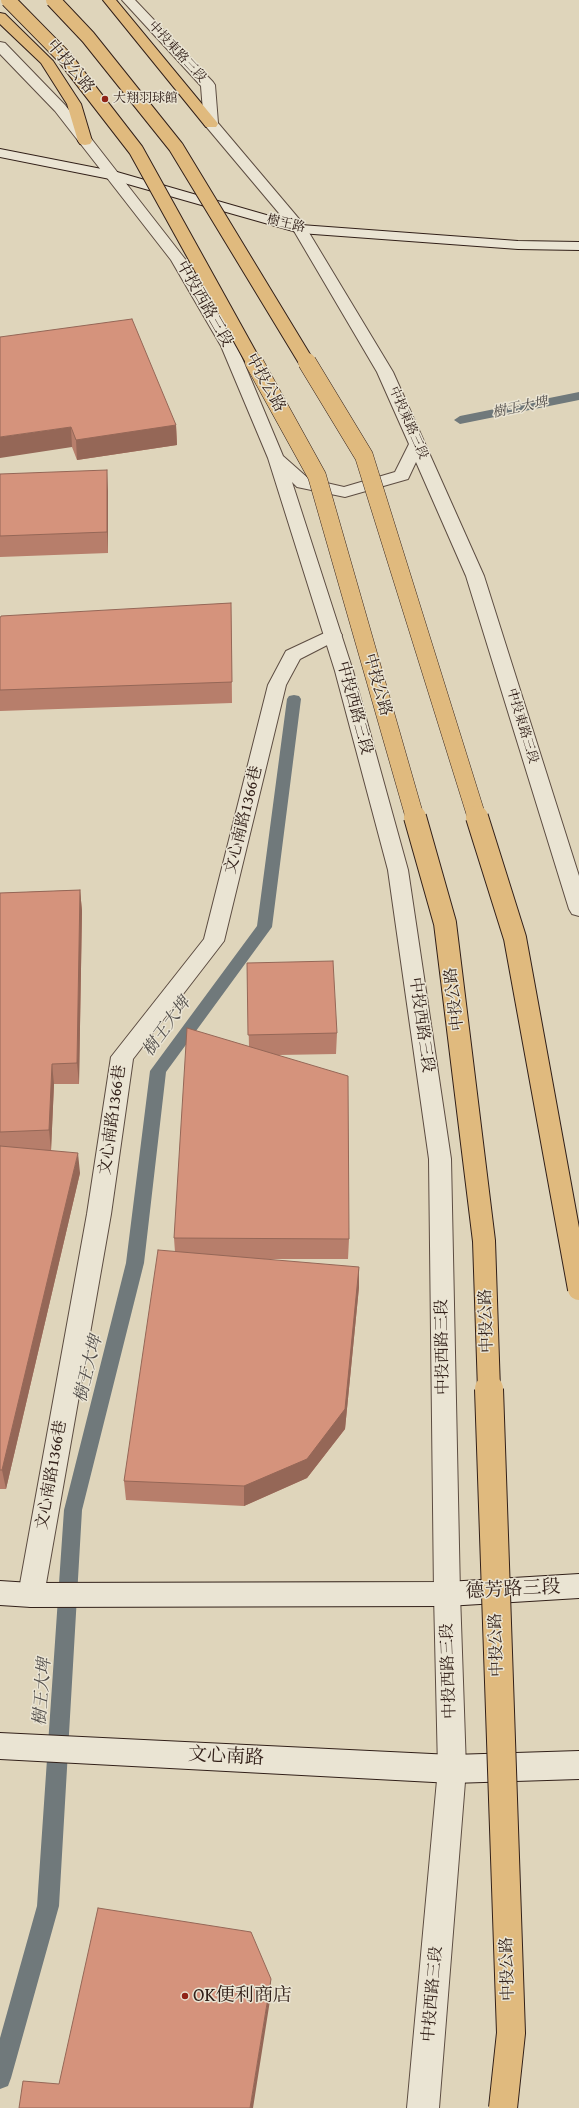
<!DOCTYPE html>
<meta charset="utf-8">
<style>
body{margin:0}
canvas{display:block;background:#dfd5bb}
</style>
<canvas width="579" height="2108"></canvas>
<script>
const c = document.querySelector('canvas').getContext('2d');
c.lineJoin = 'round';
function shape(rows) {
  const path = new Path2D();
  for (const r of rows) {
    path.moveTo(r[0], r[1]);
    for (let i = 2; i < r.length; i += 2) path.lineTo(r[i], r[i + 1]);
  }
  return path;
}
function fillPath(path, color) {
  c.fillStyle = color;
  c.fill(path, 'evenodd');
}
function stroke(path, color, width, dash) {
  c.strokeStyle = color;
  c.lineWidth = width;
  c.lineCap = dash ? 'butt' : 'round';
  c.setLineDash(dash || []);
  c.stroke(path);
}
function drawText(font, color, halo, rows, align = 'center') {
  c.font = font + ' "Gentium Book Plus","Noto Serif TC",serif';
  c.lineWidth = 3;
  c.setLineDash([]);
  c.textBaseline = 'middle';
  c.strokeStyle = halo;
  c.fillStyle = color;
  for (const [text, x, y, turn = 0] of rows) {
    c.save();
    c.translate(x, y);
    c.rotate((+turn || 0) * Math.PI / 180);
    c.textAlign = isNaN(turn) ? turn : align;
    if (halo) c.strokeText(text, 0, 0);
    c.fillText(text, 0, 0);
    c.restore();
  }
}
fillPath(shape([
 [579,392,579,400,460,424,454,420,460,416,579,392],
 [294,695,299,696,301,699,272,927,166,1072,144,1263,82,1510,59,1906,11,2078,8,2086,0,2089,0,2038,37,1906,64,1510,126,1263,150,1071,257,926,287,699,289,696,294,695]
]), '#70797b');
const lane = shape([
 [333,629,339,631,342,635,339,639,300,659,286,685,224,941,133,1059,111,1214,44,1595,40,1604,31,1607,22,1604,18,1595,87,1214,111,1057,204,939,268,685,286,651,333,629]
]);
const street = shape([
 [122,0,135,0,213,82,215,85,218,123,305,226,393,372,484,576,579,876,579,916,572,914,569,909,466,576,416,462,408,479,345,497,297,487,292,482,353,671,408,870,451,1159,460,1594,466,1769,439,2108,407,2108,438,1769,434,1594,429,1159,388,870,335,671,268,458,221,346,171,260,55,111,0,54,0,42,5,43,65,105,185,259,237,346,283,456,309,479,344,487,395,472,409,444,377,372,294,231,204,124,201,86,122,0]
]);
const secondary = shape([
 [0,149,117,172,301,225,518,241,579,242,579,250,518,249,300,233,110,179,0,157,0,149],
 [579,1574,579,1598,447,1606,31,1607,0,1605,0,1581,31,1583,447,1582,579,1574],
 [0,1733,452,1755,579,1751,579,1779,452,1783,0,1759,0,1733]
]);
const primary = shape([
 [103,0,116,0,216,121,218,124,216,127,206,127,103,0],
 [0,13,5,14,53,61,81,104,92,141,90,144,85,145,80,144,78,141,67,104,41,63,0,24,0,13]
]);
stroke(lane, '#5d4d42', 2);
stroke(street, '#5d4d42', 2);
stroke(secondary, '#322019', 2);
stroke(primary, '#322019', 2);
fillPath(lane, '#eae4d3');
fillPath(street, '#eae4d3');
fillPath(secondary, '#eae4d3');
fillPath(primary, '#e0ba7e');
const primaryBridgeFar3 = shape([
 [8,0,64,57,136,150,254,363],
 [53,0,88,37,176,147,307,363]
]);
const primaryBridgeFar2 = shape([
 [254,362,317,476,415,818],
 [307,362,364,456,477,818]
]);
const primaryBridgeFar1 = shape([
 [415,817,445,923,484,1241,489,1390],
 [477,817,515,938,579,1289]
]);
const primaryBridge = shape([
 [489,1389,511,2033,503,2108]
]);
stroke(primaryBridgeFar3, '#322019', 16, []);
stroke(primaryBridgeFar2, '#322019', 19, []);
stroke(primaryBridgeFar1, '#322019', 24, []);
stroke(primaryBridge, '#322019', 30, []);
stroke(primaryBridgeFar3, '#e0ba7e', 14);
stroke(primaryBridgeFar2, '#e0ba7e', 18);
stroke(primaryBridgeFar1, '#e0ba7e', 22);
stroke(primaryBridge, '#e0ba7e', 28);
fillPath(shape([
 [0,337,176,425,177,445,77,460,72,447],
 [0,474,108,491,108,553,0,557],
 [231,603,232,703,0,711,0,618],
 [80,890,82,911,79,1084,54,1084,51,1150,80,1173,6,1489,0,1489,0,893],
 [247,963,337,1033,336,1054,279,1055,349,1239,348,1259,262,1259,359,1287,345,1429,307,1478,244,1506,126,1500,124,1481,175,1252,174,1238,249,1047]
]), '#b77e6b');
fillPath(shape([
 [176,425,177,445,77,460,76,440],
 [71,427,72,447,0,458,0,437],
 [107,470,108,491,108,553,107,532],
 [80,890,82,911,79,1084,77,1063],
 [52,1064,54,1084,51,1151,49,1130],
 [78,1153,80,1173,6,1489,2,1470],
 [359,1267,359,1287,345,1429,307,1478,244,1506,244,1486],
 [271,1979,271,1994,253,2108,250,2108]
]), '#956757');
const building = shape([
 [132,319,176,425,76,440,71,427,0,437,0,337,132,319],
 [107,470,107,532,0,536,0,474,107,470],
 [231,603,232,682,0,690,0,618,1,616,231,603],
 [80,890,77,1063,52,1064,49,1130,0,1132,0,893,80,890],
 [333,961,337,1033,248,1035,247,963,333,961],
 [187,1028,348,1076,349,1239,174,1238,187,1028],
 [0,1146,78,1153,2,1470,0,1470,0,1146],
 [158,1250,359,1267,345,1409,307,1459,244,1486,124,1481,158,1250],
 [98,1908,251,1932,271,1979,250,2108,19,2108,23,2081,59,2084,98,1908]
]);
fillPath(building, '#d5937c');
stroke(building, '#956757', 1);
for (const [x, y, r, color] of [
 [105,99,4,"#8f2418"],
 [185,1996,4,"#8f2418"]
]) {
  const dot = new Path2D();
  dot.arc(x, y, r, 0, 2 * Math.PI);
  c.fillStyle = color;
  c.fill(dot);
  stroke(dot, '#eae4d3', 1.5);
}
drawText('13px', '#322019', '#eae4d3', [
 ["中投東路三段",177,52,47],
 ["樹王路",286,224,13],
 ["中投東路三段",408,423,66],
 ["中投東路三段",522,726,73]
]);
drawText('13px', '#322019', '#eae4d3', [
 ["大翔羽球館",113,99]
], 'left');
drawText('italic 14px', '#514d4a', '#eae4d3', [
 ["樹王大埤",520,408,-12]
]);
drawText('16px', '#322019', '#eae4d3', [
 ["中投公路",70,67,50],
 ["中投西路三段",204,304,60],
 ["中投公路",265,383,61],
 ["中投公路",377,685,74],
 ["中投西路三段",354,708,75],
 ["文心南路1366巷",244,820,-76],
 ["中投公路",455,999,-97],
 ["中投西路三段",421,1025,82],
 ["文心南路1366巷",113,1120,-82],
 ["中投公路",487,1321,-92],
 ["中投西路三段",443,1347,-91],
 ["文心南路1366巷",52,1475,-80],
 ["中投公路",497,1645,-92],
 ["中投西路三段",449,1671,-92],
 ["中投公路",508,1969,-92],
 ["中投西路三段",433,1994,-85]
]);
drawText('italic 17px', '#514d4a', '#eae4d3', [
 ["樹王大埤",167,1027,-54],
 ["樹王大埤",89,1369,-76],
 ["樹王大埤",43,1692,-86]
]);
drawText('19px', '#322019', '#eae4d3', [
 ["德芳路三段",513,1590,-3],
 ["文心南路",226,1757,3]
]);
drawText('19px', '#322019', '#eae4d3', [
 ["OK便利商店",193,1996]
], 'left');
</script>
